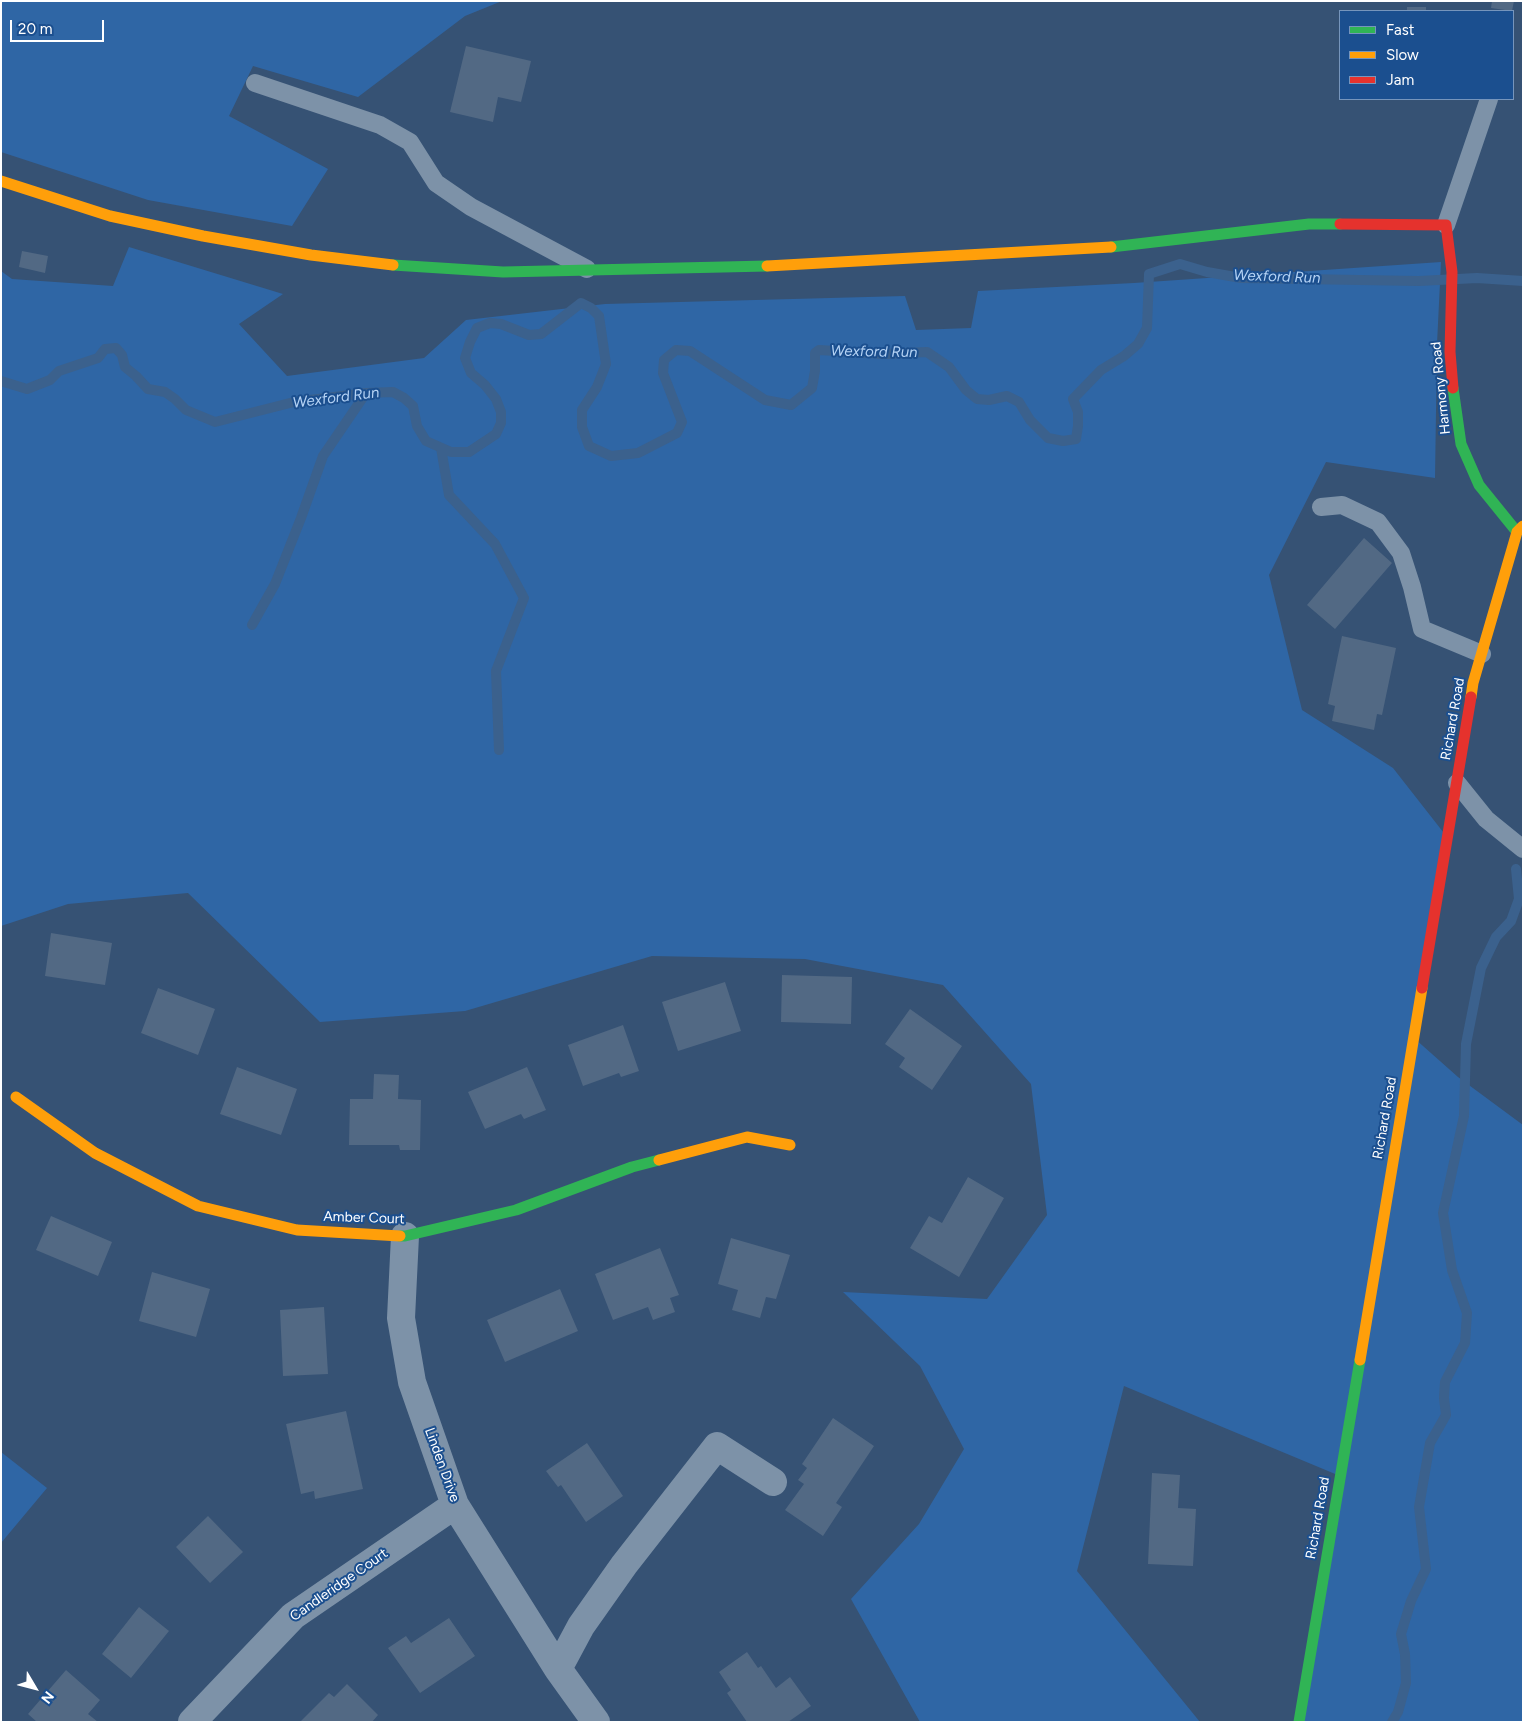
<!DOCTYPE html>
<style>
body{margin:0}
#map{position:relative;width:1524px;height:1723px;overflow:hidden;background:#365274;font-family:Figtree,sans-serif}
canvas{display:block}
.frame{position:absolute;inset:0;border:2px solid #fff;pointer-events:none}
.legend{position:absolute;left:1339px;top:10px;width:175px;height:90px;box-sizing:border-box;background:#1b4f8f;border:1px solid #7695bc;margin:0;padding:6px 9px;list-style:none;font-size:15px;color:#fff}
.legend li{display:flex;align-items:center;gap:10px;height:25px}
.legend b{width:25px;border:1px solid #7695bc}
.north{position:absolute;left:10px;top:1663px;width:50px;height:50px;-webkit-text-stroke:4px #1b4f8f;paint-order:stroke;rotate:127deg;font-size:14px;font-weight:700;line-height:20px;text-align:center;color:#fff}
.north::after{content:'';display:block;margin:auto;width:18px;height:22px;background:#fff;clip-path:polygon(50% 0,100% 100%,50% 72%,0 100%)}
.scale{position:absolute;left:10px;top:20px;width:94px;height:22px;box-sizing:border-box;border:2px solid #fff;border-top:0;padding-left:6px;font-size:15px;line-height:18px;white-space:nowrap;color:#fff;-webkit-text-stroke:4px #1b4f8f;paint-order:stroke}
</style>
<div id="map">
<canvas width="1524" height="1723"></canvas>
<div class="frame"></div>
<ul class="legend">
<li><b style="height:6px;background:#30b455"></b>Fast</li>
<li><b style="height:6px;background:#ff9f0a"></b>Slow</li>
<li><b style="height:6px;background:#e5322d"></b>Jam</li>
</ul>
<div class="north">N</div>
<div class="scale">20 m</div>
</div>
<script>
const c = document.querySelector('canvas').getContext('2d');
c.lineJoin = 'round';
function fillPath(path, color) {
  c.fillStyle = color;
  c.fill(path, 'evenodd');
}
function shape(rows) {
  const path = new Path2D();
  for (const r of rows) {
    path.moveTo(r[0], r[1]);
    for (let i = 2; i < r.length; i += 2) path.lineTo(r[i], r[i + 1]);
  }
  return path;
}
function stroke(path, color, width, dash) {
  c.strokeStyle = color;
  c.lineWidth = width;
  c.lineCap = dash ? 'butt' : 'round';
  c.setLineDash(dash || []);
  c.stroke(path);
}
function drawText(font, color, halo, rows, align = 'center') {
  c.font = font + ' Figtree,sans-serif';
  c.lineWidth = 4;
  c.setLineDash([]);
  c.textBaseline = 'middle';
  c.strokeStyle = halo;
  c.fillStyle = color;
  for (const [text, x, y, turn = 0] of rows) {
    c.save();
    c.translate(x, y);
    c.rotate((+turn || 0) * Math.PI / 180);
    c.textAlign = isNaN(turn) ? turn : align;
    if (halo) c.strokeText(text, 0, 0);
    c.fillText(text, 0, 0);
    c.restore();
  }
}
fillPath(shape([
 [1,1,502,1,465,16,358,97,253,66,229,116,328,169,292,226,148,200,1,152],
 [129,247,283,294,239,324,287,376,424,358,466,320,605,304,905,296,916,330,971,328,978,291,1134,283,1441,262,1437,344,1435,478,1326,462,1269,575,1302,710,1393,768,1447,837,1414,1038,1458,1077,1523,1125,1523,1722,1299,1722,1340,1476,1124,1386,1077,1571,1200,1722,920,1722,851,1599,919,1524,964,1449,920,1366,843,1292,987,1299,1047,1215,1031,1084,943,985,805,959,652,956,465,1011,320,1022,188,893,68,904,1,926,1,271,12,279,113,286],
 [1,1452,47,1488,1,1543]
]), '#2f66a5');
stroke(shape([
 [1,381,27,389,50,380,59,371,98,358,105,349,116,348,122,355,125,367,136,376,148,389,165,392,175,399,186,410,215,422,294,402,366,393,393,392,404,398,413,406,417,426,426,441,451,452,469,452,496,434,501,423,501,412,496,399,485,385,471,373,465,358,470,342,477,328,490,323,501,324,529,335,541,334,581,303,591,308,599,316,606,364,597,387,582,410,582,427,589,446,611,456,638,453,677,433,682,422,663,373,664,360,676,350,690,351,765,400,791,405,812,388,815,371,815,353,819,350,885,354,927,352,949,367,966,390,977,399,989,400,1007,396,1019,402,1030,420,1048,438,1063,441,1076,439,1078,426,1078,412,1073,399,1101,370,1124,356,1138,344,1147,328,1149,274,1180,264,1207,272,1241,278,1419,281,1477,278,1523,281],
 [441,448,449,495,495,544,524,598,496,671,499,750],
 [252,625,275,584,301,518,323,456,366,393],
 [1392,1722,1398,1712,1406,1683,1405,1654,1401,1634,1411,1601,1426,1569,1419,1507,1430,1443,1446,1415,1444,1398,1445,1382,1465,1343,1467,1313,1452,1270,1443,1213,1464,1116,1466,1044,1481,968,1496,937,1511,921,1519,899,1516,869]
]), '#3b618d', 10);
fillPath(shape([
 [1492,1,1514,1,1512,11,1491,8],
 [1407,7,1426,7,1426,11,1407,11],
 [466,46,531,61,521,102,498,97,493,122,450,112],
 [22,251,48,256,45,273,19,267],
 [1364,538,1392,563,1335,629,1307,605],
 [1342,636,1396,648,1382,715,1377,714,1374,730,1332,721,1335,706,1328,704],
 [51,933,112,943,105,985,45,976],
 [782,975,852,977,851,1024,781,1022],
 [725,982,741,1031,678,1051,662,1002],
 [158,988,215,1009,198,1055,141,1033],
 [910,1009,962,1046,932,1090,899,1067,905,1058,885,1044],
 [623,1025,639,1071,621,1077,619,1073,583,1086,568,1045],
 [237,1067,297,1089,281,1135,220,1114],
 [527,1067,546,1110,524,1119,521,1114,485,1129,468,1092],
 [374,1074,399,1075,398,1099,421,1100,420,1150,400,1150,399,1145,349,1145,350,1099,373,1099],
 [968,1177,1004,1198,959,1277,910,1248,929,1216,942,1223],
 [51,1216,112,1242,98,1276,36,1250],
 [731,1238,790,1255,776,1299,766,1297,760,1318,732,1310,738,1290,718,1284],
 [660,1248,679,1295,670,1298,675,1312,653,1320,648,1307,613,1320,595,1274],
 [152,1272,210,1289,196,1337,139,1321],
 [560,1289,578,1331,505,1362,487,1320],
 [324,1307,328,1374,283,1376,280,1310],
 [346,1411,363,1489,315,1499,314,1491,301,1494,286,1424],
 [833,1418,874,1446,836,1503,842,1507,823,1536,785,1510,804,1484,798,1480,807,1468,802,1464],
 [587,1443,623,1496,586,1522,561,1485,558,1487,546,1471],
 [1152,1473,1180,1475,1178,1508,1196,1509,1193,1566,1148,1564],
 [208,1516,243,1552,210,1583,176,1547],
 [139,1607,169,1631,131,1678,102,1654],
 [449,1618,475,1656,420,1693,388,1648,406,1636,411,1643],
 [747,1652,758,1668,761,1666,776,1688,790,1677,811,1706,788,1722,747,1722,727,1693,731,1690,719,1672],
 [66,1670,100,1700,88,1714,98,1722,37,1722,28,1714],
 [347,1684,378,1715,372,1722,300,1722,329,1693,334,1697]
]), '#526984');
stroke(shape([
 [255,83,380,125,410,142,436,183,471,207,587,269],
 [1446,225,1489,99],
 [1321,507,1342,505,1378,522,1401,553,1412,587,1422,629,1482,654],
 [1457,783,1486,819,1523,849]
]), '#7d92a8', 18);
stroke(shape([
 [405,1236,401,1318,412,1382,455,1505,558,1669],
 [192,1722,293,1616,455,1505],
 [596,1722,558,1669,581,1626,624,1565,717,1446,773,1482]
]), '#7d92a8', 28);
stroke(shape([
 [1111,247,1309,224,1340,224],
 [393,265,503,272,767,266],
 [1453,388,1461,444,1479,485,1517,532],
 [400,1236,405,1236,516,1210,632,1167,659,1160],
 [1299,1722,1360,1360]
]), '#30b455', 11);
stroke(shape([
 [1,181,110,216,203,236,311,255,393,265],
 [767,266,1111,247],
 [1471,697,1473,683,1517,532,1523,526],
 [16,1097,95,1153,198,1206,297,1230,400,1236],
 [659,1160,747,1137,790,1145],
 [1360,1360,1422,988]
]), '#ff9f0a', 11);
stroke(shape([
 [1340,224,1446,225,1452,272,1450,352,1453,388],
 [1422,988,1471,697]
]), '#e5322d', 11);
drawText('14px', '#fff', '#1b4f8f', [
 ["Harmony Road",1441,388,-96],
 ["Richard Road",1453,719,-80],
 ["Richard Road",1385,1118,-80],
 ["Amber Court",364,1218,2],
 ["Linden Drive",442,1465,70],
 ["Richard Road",1318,1518,-80],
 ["Candleridge Court",339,1585,-35]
]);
drawText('italic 15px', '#b5d3f5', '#1b4f8f', [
 ["Wexford Run",1277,277,2],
 ["Wexford Run",874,352,1],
 ["Wexford Run",336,398,-7]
]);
</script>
